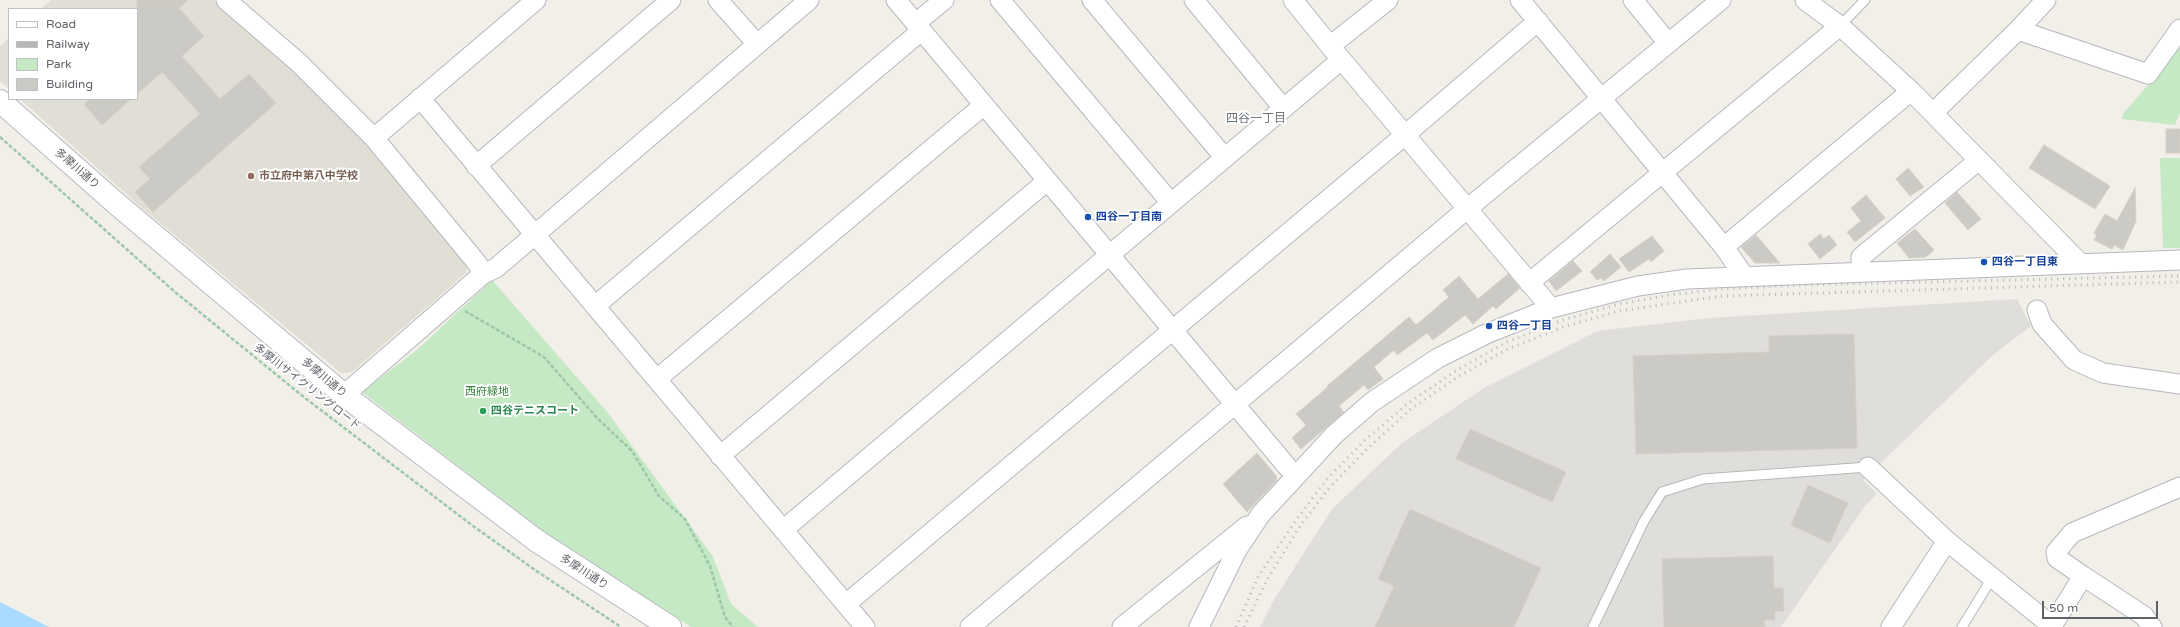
<!DOCTYPE html>
<meta charset="utf-8">
<style>
body{margin:0}
#map{position:relative;width:2180px;height:627px;overflow:hidden;background:#f1efe8;font-family:"Varela Round",sans-serif}
canvas{display:block}
.legend{position:absolute;left:8px;top:8px;width:130px;height:92px;box-sizing:border-box;background:#fff;border:1px solid #bfc1c3;margin:0;padding:5px 7px;list-style:none;font-size:12px;color:#5f6368}
.legend li{display:flex;align-items:center;gap:8px;height:20px}
.legend b{width:20px;border:1px solid #bfc1c3}
.scale{position:absolute;left:2042px;top:601px;width:116px;height:18px;box-sizing:border-box;border:2px solid #5f6368;border-top:0;padding-left:5px;font-size:12px;line-height:14px;white-space:nowrap;color:#5f6368;-webkit-text-stroke:3px #fff;paint-order:stroke}
</style>
<div id="map">
<canvas width="2180" height="627"></canvas>
<ul class="legend">
<li><b style="height:5px;background:#fff"></b>Road</li>
<li><b style="height:5px;background:#b6b7b8"></b>Railway</li>
<li><b style="height:11px;background:#c5e8c5"></b>Park</li>
<li><b style="height:11px;background:#cccac5"></b>Building</li>
</ul>
<div class="scale">50 m</div>
</div>
<script>
const c = document.querySelector('canvas').getContext('2d');
c.lineJoin = 'round';
function fillPath(path, color) {
  c.fillStyle = color;
  c.fill(path, 'evenodd');
}
function shape(rows) {
  const path = new Path2D();
  for (const r of rows) {
    path.moveTo(r[0], r[1]);
    for (let i = 2; i < r.length; i += 2) path.lineTo(r[i], r[i + 1]);
  }
  return path;
}
function stroke(path, color, width, dash) {
  c.strokeStyle = color;
  c.lineWidth = width;
  c.lineCap = dash ? 'butt' : 'round';
  c.setLineDash(dash || []);
  c.stroke(path);
}
function drawText(font, color, halo, rows, align = 'center') {
  c.font = font + ' "Varela Round","Noto Sans JP",sans-serif';
  c.lineWidth = 4;
  c.setLineDash([]);
  c.textBaseline = 'middle';
  c.strokeStyle = halo;
  c.fillStyle = color;
  for (const [text, x, y, turn = 0] of rows) {
    c.save();
    c.translate(x, y);
    c.rotate((+turn || 0) * Math.PI / 180);
    c.textAlign = isNaN(turn) ? turn : align;
    if (halo) c.strokeText(text, 0, 0);
    c.fillText(text, 0, 0);
    c.restore();
  }
}
fillPath(shape([
 [2017,299,2031,326,1993,355,1863,480,1877,494,1865,506,1781,627,1260,627,1272,603,1332,509,1402,443,1484,388,1597,331,1709,318]
]), '#e0deda');
fillPath(shape([
 [51,0,214,0,294,66,370,144,468,263,466,273,352,372,341,373,142,208,20,99,137,99,137,9,41,9],
 [9,38,9,89,0,81,0,46]
]), '#e1ded6');
fillPath(shape([
 [2180,39,2180,112,2175,125,2122,119,2123,114,2155,77],
 [2160,158,2180,158,2180,248,2163,248],
 [492,280,608,413,713,557,731,604,758,627,691,627,544,532,362,392,417,350]
]), '#c5e8c5');
fillPath(shape([
 [0,602,49,627,0,627]
]), '#aadaff');
const building = shape([
 [137,0,188,0,179,8,204,36,182,56,220,99,249,74,276,103,153,212,135,192,150,179,139,167,200,114,162,72,137,94,137,0],
 [90,99,131,99,102,125,84,104,90,99],
 [2166,129,2180,129,2180,153,2166,153,2166,129],
 [2044,145,2110,186,2095,209,2029,168,2044,145],
 [1908,168,1924,187,1910,196,1896,179,1908,168],
 [2135,188,2136,221,2123,250,2114,245,2112,249,2094,240,2097,235,2094,233,2105,214,2117,221,2135,188],
 [1957,192,1981,219,1968,230,1945,203,1957,192],
 [1866,195,1885,218,1855,242,1847,232,1861,221,1851,208,1866,195],
 [1915,229,1934,250,1926,257,1909,258,1897,243,1915,229],
 [1820,234,1824,239,1829,235,1837,245,1820,259,1808,244,1820,234],
 [1756,235,1780,263,1755,263,1741,247,1756,235],
 [1652,236,1664,251,1651,262,1649,259,1629,272,1619,259,1652,236],
 [1610,254,1621,267,1604,281,1601,278,1597,280,1590,272,1610,254],
 [1573,261,1582,271,1556,291,1549,281,1573,261],
 [1508,274,1520,288,1496,309,1493,306,1473,324,1465,315,1433,340,1427,333,1397,355,1394,350,1374,367,1383,379,1368,390,1364,385,1339,406,1344,412,1301,449,1292,438,1306,425,1296,414,1328,387,1327,386,1409,317,1416,325,1449,297,1443,290,1459,276,1478,299,1508,274],
 [1854,334,1857,448,1636,454,1633,356,1769,352,1769,336,1854,334],
 [1470,429,1566,472,1552,502,1456,459,1470,429],
 [1257,453,1277,477,1276,481,1247,512,1223,484,1257,453],
 [1808,485,1848,503,1830,543,1791,525,1808,485],
 [1410,509,1541,568,1514,627,1375,627,1394,586,1378,579,1410,509],
 [1773,556,1774,588,1783,588,1784,611,1775,611,1775,620,1764,620,1765,627,1664,627,1662,559,1773,556]
]);
fillPath(building, '#cccac5');
stroke(building, '#d6d1c6', 1);
const lane = shape([
 [1840,26,1865,0],
 [1593,627,1644,521,1662,492,1703,479,1868,467],
 [1962,627,1992,578]
]);
const street = shape([
 [226,0,298,62,374,138,477,263,483,274],
 [718,0,757,44],
 [896,0,1295,476],
 [1000,0,1171,203],
 [1092,0,1225,158],
 [1194,0,1283,108],
 [1293,0,1330,46,1551,308],
 [1520,0,1724,247,1744,276],
 [1633,0,1668,43],
 [1805,0,1840,26,1911,91,2080,263],
 [916,23,944,0],
 [2018,30,2046,0],
 [1330,46,1388,0],
 [420,98,865,627],
 [1933,113,2018,30,2148,74,2180,29],
 [374,138,536,0],
 [476,166,671,0],
 [1724,247,1911,91],
 [1861,272,1861,257,1979,160],
 [1529,283,1840,26],
 [595,306,921,31],
 [2037,310,2042,324,2074,360,2103,373,2180,384],
 [657,379,984,105],
 [344,395,483,274,496,268,809,0],
 [720,456,1047,181],
 [1868,467,1947,541,2052,626,2083,576,2057,558,2056,552,2072,533,2180,487],
 [783,530,1341,60],
 [2083,576,2144,616,2152,627],
 [846,604,1405,135,1538,21],
 [970,627,1467,209,1721,0],
 [1122,627,1247,526],
 [1199,627,1237,550,1261,514,1334,435,1372,402,1438,358,1486,334,1551,308,1638,286,1687,279,2180,260],
 [1891,627,1947,541]
]);
const secondary = shape([
 [0,101,118,205,344,395,537,541,670,627]
]);
stroke(lane, '#b5b8bc', 11);
stroke(street, '#b5b8bc', 21);
stroke(secondary, '#b6babf', 24);
stroke(shape([
 [0,137,175,292,305,398,473,526,538,572,621,627],
 [465,311,544,357,597,418,632,451,659,496,685,519,710,566,725,617,733,627]
]), '#9cc7a9', 2.5, [4, 2]);
stroke(lane, '#fff', 9);
stroke(street, '#fff', 19);
stroke(secondary, '#fff', 22);
stroke(shape([
 [1236,627,1258,577,1294,523,1326,480,1364,441,1407,404,1457,370,1507,342,1563,320,1619,304,1669,295,1722,289,1803,285,2180,276],
 [1244,627,1267,580,1300,526,1330,487,1368,448,1411,409,1459,376,1508,349,1563,327,1619,311,1722,296,2180,282]
]), '#b6b7b8', 3, [1, 5]);
for (const [x, y, r, color] of [
 [251,176,4,"#8d6e63"],
 [1088,217,4,"#1a4fb4"],
 [1984,262,4,"#1a4fb4"],
 [1489,326,4,"#1a4fb4"],
 [483,411,4,"#2e9e5b"]
]) {
  const dot = new Path2D();
  dot.arc(x, y, r, 0, 2 * Math.PI);
  c.fillStyle = color;
  c.fill(dot);
  stroke(dot, '#fff', 1.5);
}
drawText('11px', '#5f6368', '#fff', [
 ["多摩川通り",77,169,41],
 ["多摩川通り",324,378,40],
 ["多摩川サイクリングロード",307,387,38],
 ["多摩川通り",584,572,33]
]);
drawText('bold 11px', '#785e54', '#fff', [
 ["市立府中第八中学校",259,176]
], 'left');
drawText('bold 11px', '#164399', '#fff', [
 ["四谷一丁目南",1096,217],
 ["四谷一丁目東",1992,262],
 ["四谷一丁目",1497,326]
], 'left');
drawText('11px', '#348238', '#fff', [
 ["西府緑地",487,392]
]);
drawText('bold 11px', '#27864d', '#fff', [
 ["四谷テニスコート",491,411]
], 'left');
drawText('12px', '#70757a', '#fff', [
 ["四谷一丁目",1256,119]
]);
</script>
